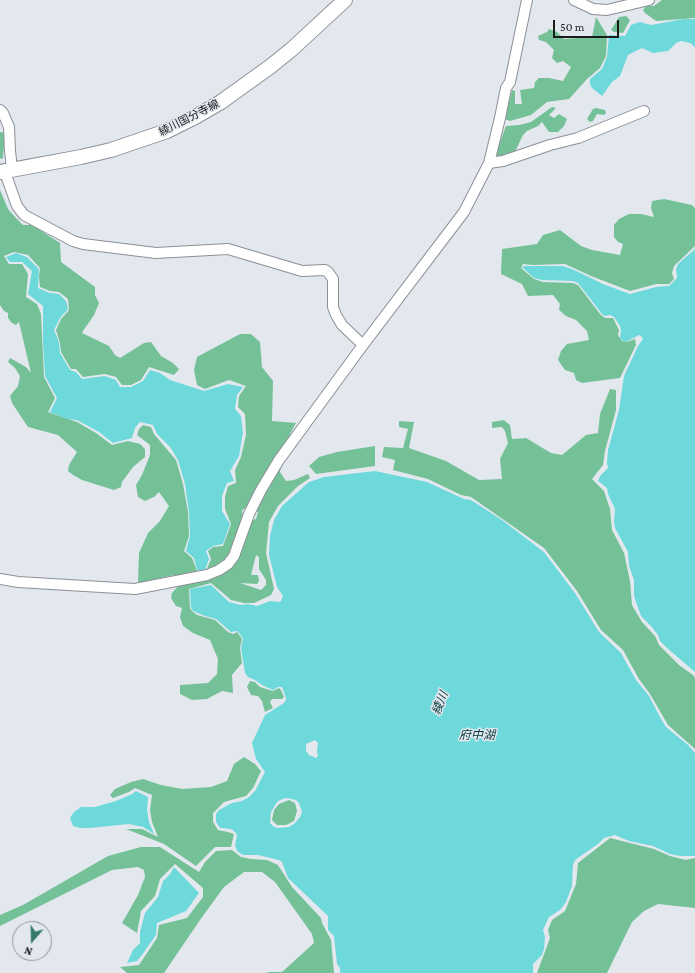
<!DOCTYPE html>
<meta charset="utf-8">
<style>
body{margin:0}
#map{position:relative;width:695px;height:973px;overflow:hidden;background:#e3e8ef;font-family:"Crimson Pro",serif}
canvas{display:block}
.north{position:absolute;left:12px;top:921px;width:40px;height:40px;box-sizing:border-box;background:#e3e8ef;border:1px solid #92969b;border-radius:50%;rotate:200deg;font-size:11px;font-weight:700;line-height:16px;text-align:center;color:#181a1c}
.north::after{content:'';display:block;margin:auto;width:14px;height:18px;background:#377a6b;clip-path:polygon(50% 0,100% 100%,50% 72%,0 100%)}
.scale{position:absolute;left:553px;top:20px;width:66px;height:18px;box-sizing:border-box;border:2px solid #181a1c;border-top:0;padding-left:5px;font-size:12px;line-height:14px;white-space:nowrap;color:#181a1c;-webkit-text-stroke:3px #e3e8ef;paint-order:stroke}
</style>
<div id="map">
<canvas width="695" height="973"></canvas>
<div class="north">N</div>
<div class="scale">50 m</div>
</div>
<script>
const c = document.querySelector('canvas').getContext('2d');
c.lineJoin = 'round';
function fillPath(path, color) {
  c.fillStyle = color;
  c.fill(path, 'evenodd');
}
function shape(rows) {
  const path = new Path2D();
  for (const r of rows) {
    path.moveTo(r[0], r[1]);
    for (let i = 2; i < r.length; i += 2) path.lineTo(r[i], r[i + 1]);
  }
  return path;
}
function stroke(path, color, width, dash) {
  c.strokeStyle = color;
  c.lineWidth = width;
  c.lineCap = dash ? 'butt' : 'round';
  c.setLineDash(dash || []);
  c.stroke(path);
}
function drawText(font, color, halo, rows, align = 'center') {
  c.font = font + ' "Crimson Pro","Noto Sans JP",serif';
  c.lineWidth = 3;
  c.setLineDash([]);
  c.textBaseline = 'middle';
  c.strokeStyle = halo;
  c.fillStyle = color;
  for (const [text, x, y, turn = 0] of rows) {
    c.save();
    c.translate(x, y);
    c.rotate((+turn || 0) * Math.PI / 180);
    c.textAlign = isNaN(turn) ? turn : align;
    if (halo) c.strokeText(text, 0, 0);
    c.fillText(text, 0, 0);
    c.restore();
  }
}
fillPath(shape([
 [662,0,695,0,695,18,656,21,645,13,643,10,646,6,654,6],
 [626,16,630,20,623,33,614,32,611,30,619,17],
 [596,17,607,35,606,56,600,68,587,79,569,99,547,102,531,115,510,121,505,119,512,90,515,91,515,104,522,104,520,90,534,88,535,82,539,78,549,78,563,81,571,67,563,61,557,63,552,58,554,50,546,42,539,40,538,36,547,32,549,29,557,32,564,39,592,37],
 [552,107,556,108,549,115,554,118,559,114,567,119,564,126,558,132,549,132,542,122,538,126,527,131,523,135,513,156,500,159,496,153,506,126,519,125,531,122],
 [596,108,605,110,606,113,604,115,597,114,593,121,590,122,587,119,593,109],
 [0,132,5,133,3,156,3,158,1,159,0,158],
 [0,190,8,209,16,218,23,225,32,225,60,243,61,262,95,287,95,295,99,303,94,315,83,331,82,333,109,346,115,355,120,358,144,343,151,342,161,356,173,363,179,369,174,375,149,367,141,380,131,385,122,385,116,377,105,374,83,377,76,369,71,369,61,352,60,343,56,330,61,319,69,310,68,299,59,292,50,291,40,287,39,277,40,268,28,255,14,252,4,256,9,264,22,264,28,274,26,297,37,304,41,314,44,377,55,398,48,412,77,422,96,433,112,445,128,441,140,444,145,449,145,457,133,467,122,482,121,487,114,490,82,480,73,475,68,471,69,465,77,452,58,435,28,427,12,403,10,396,18,386,20,376,15,368,8,362,10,358,26,367,31,373,19,322,16,325,12,323,8,318,8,313,4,311,0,305],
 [664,199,692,205,695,208,695,246,674,266,672,273,674,279,669,284,656,284,630,291,591,276,565,264,533,265,523,264,521,268,534,279,543,282,573,283,578,285,600,314,605,318,613,318,619,330,618,335,622,341,627,342,635,339,636,345,620,378,582,383,576,380,574,373,565,370,558,360,561,351,567,344,589,340,587,331,576,320,566,316,559,310,560,304,553,295,528,296,522,284,501,274,502,249,537,244,543,235,560,230,581,246,592,250,620,255,623,244,618,242,614,237,614,225,619,219,629,214,641,214,654,217,651,208,652,201],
 [240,334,251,334,260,342,262,367,273,381,272,421,296,423,286,442,280,472,286,481,294,480,308,474,310,478,298,486,278,506,269,522,266,553,274,589,271,595,254,603,244,603,231,600,211,583,189,589,190,608,192,611,197,615,215,620,228,632,233,634,237,632,242,639,240,648,242,663,232,675,233,693,222,691,207,699,192,700,180,694,180,685,208,683,217,674,218,659,210,640,193,633,183,626,180,617,182,608,176,606,171,598,172,593,180,584,174,575,138,583,139,553,148,533,160,521,169,506,159,492,154,497,145,501,138,497,136,485,142,475,150,455,150,445,137,435,139,429,143,425,151,427,154,434,176,460,183,484,188,512,189,536,184,551,192,558,197,571,206,571,211,559,208,551,213,547,223,546,231,524,225,509,225,497,228,486,236,483,235,470,241,457,246,435,245,414,238,407,239,396,246,386,229,380,205,389,197,385,194,370,197,357],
 [247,507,258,512,256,519,250,521,243,519,242,510],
 [256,555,259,557,259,569,266,580,266,585,261,590,240,583,257,584,259,581,258,575,251,575],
 [610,389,616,390,616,410,605,451,603,465,592,479,604,491,610,509,612,530,624,553,630,581,632,605,642,622,655,636,659,645,679,665,693,675,695,678,695,749,668,725,650,694,639,679,623,650,601,630,577,591,544,548,471,497,461,495,428,479,393,470,395,460,382,457,384,447,403,448,408,429,399,427,399,421,414,422,409,448,446,461,479,480,502,479,500,459,508,443,505,431,502,427,492,428,492,422,504,420,510,425,512,439,526,438,551,453,562,455,586,435,598,433,600,414],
 [375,446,375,466,316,474,309,466,319,457,337,452],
 [250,681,255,682,260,687,273,691,279,688,281,690,284,697,282,699,272,699,270,702,273,708,265,712,262,701,258,696,251,695,247,687],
 [244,757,255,764,261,771,253,788,246,796,224,802,213,813,213,822,218,830,228,832,234,834,231,847,215,847,196,866,164,844,126,829,142,829,158,837,152,822,150,810,152,795,135,788,129,792,113,798,110,795,115,789,131,782,143,779,161,785,182,789,211,787,227,781,234,764],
 [289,800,295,803,297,811,294,821,286,825,277,825,272,820,274,810,279,804],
 [610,838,654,849,670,856,686,860,695,858,695,908,658,904,644,911,632,922,607,973,537,973,550,938,548,930,552,920,565,911,576,884,578,863],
 [141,847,160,847,199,872,205,862,216,851,232,850,241,857,251,859,267,860,278,865,292,887,321,918,322,923,331,940,334,973,266,973,269,972,282,972,314,943,312,934,275,882,262,872,244,872,224,887,200,920,164,973,127,973,120,967,139,965,157,938,159,925,187,918,203,897,203,888,175,864,160,879,155,896,141,911,137,933,122,923,138,895,145,877,144,870,138,867,112,870,0,926,0,915,23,905,108,856]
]), '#74c198');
fillPath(shape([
 [684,19,695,19,695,47,690,43,681,41,676,43,668,51,653,53,642,48,628,55,620,76,612,82,602,96,592,88,590,84,590,79,602,69,607,57,609,35,625,36,631,25,640,22,651,25],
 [695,249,695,672,667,648,660,641,658,635,651,626,641,616,634,596,634,580,629,566,628,552,615,528,614,521,615,509,608,494,607,488,598,481,600,476,608,468,607,463,608,450,619,410,624,376,638,346,643,339,642,337,639,335,626,342,623,341,620,338,621,330,620,326,614,317,610,315,605,316,602,314,578,283,573,281,542,280,534,278,522,267,525,266,563,266,572,269,603,284,630,294,656,287,669,286,677,278,676,269,678,264],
 [16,253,27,257,39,269,38,288,50,293,59,294,66,301,68,309,60,318,54,330,59,342,60,353,70,370,76,372,82,379,105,376,116,380,120,387,131,387,143,381,150,370,160,373,170,380,204,391,228,384,243,387,237,395,235,409,241,416,243,432,239,456,230,471,234,481,227,483,222,496,222,511,230,524,223,544,213,546,206,551,209,559,205,570,197,570,194,558,186,551,190,536,189,512,185,484,178,460,170,447,157,434,153,425,140,422,135,428,132,438,113,443,99,432,77,420,67,419,50,412,57,398,45,376,43,342,43,306,28,294,32,271,22,262,10,262,6,257],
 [375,471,427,482,464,499,471,500,502,520,544,552,575,593,599,632,621,653,636,680,649,696,660,717,666,727,688,745,695,753,695,856,680,856,670,854,653,846,629,841,615,835,604,838,598,844,575,860,573,865,572,886,566,902,560,910,549,917,543,930,545,937,544,949,542,955,533,964,533,973,340,973,340,968,337,964,334,936,328,930,328,916,288,878,282,862,279,860,258,855,243,855,237,851,235,845,237,835,235,832,231,829,220,828,216,822,216,814,219,810,232,803,242,801,249,797,255,791,265,772,256,759,252,743,265,715,284,703,286,700,286,698,282,687,278,687,273,690,262,685,255,680,248,677,245,673,241,648,243,639,240,634,237,631,231,632,216,619,205,616,193,611,191,607,190,589,211,585,229,602,241,605,248,604,257,606,270,601,279,602,281,601,283,596,277,587,269,555,270,536,274,520,282,506,309,482,324,477],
 [315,740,318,743,317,752,318,756,316,758,309,755,306,751,306,744],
 [287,798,296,800,299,803,302,812,300,817,295,823,289,827,278,828,274,827,270,823,271,812,277,802,282,799],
 [136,791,148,797,147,810,149,822,154,834,143,827,129,824,90,828,80,828,73,826,70,818,74,812,81,807,95,807,116,801,132,794],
 [174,867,199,893,186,911,157,923,156,935,142,955,137,961,127,963,133,950,140,943,140,932,145,913,158,897,163,881,170,874]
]), '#6ed9db');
const street = shape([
 [574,0,593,9,607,10,649,0],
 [0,110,3,113,9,127,10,151,12,169],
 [489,163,503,161,550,145,578,138,644,111],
 [5,171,7,178,17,206,24,215,73,241,83,244,156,253,228,249,302,271,325,270,328,272,333,279,333,307,336,315,342,325,363,345],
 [0,579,18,582,135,589,207,575,219,570,228,564,234,556,249,514,261,490,279,460,363,345,464,212,489,163,500,118,506,88,510,82,527,0]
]);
const secondary = shape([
 [0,172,81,157,111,150,167,131,197,116,221,102,271,66,292,49,345,0]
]);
stroke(street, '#8b8f96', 12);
stroke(secondary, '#8b8f96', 16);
stroke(street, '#fff', 10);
stroke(secondary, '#fff', 14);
drawText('11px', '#181a1c', '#e3e8ef', [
 ["綾川国分寺線",189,118,-27]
]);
drawText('italic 12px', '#03383a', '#e3e8ef', [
 ["綾川",440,703,-68],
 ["府中湖",477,735]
]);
</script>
